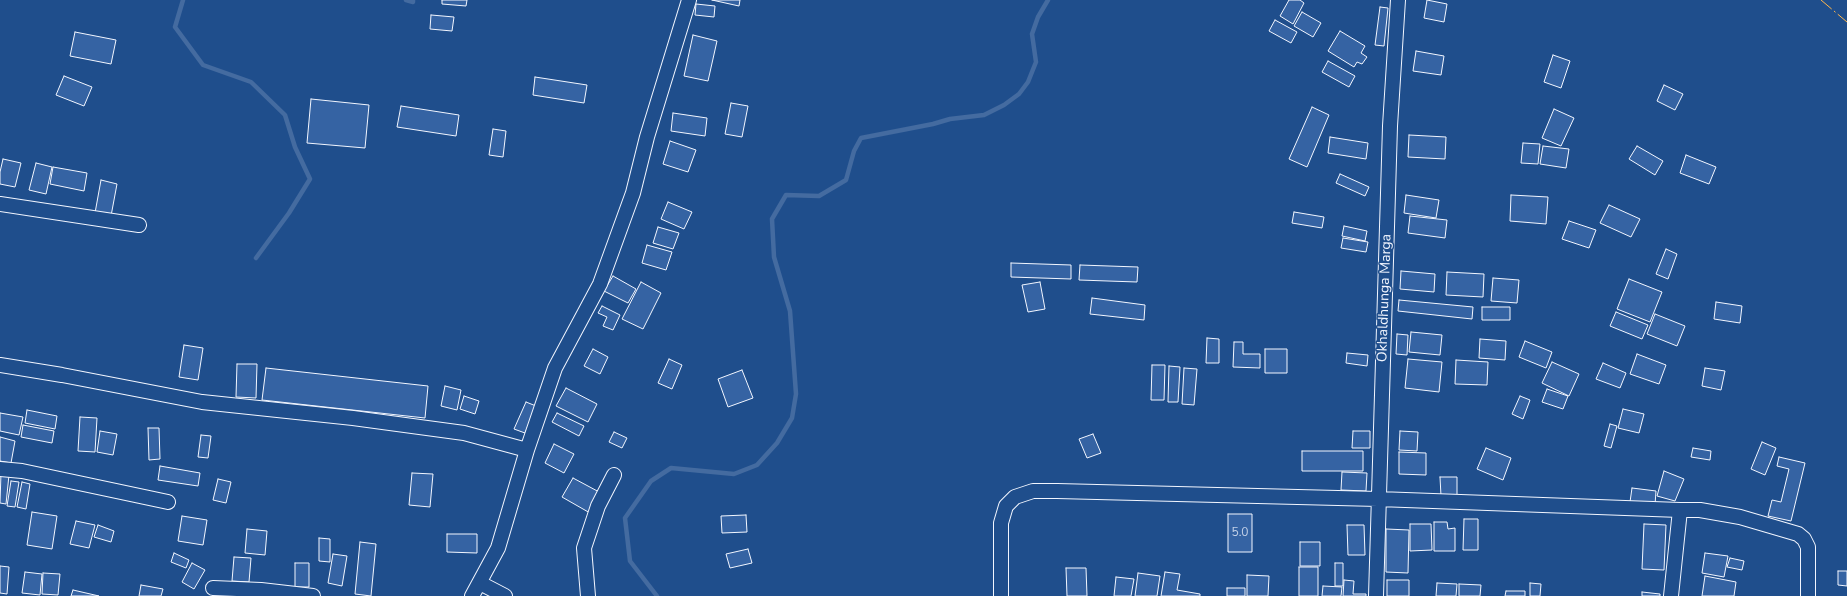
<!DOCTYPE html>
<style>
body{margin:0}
canvas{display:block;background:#1f4e8c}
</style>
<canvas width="1847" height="596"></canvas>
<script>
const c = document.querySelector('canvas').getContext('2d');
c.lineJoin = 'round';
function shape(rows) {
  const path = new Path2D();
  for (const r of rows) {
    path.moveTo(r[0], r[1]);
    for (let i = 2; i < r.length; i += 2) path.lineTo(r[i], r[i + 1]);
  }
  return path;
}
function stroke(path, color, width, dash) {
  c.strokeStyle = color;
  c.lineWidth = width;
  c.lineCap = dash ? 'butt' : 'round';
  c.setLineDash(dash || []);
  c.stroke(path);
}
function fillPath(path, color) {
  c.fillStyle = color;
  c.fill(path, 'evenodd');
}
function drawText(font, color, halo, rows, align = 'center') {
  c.font = font + ' "Nunito Sans",sans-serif';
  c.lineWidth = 3;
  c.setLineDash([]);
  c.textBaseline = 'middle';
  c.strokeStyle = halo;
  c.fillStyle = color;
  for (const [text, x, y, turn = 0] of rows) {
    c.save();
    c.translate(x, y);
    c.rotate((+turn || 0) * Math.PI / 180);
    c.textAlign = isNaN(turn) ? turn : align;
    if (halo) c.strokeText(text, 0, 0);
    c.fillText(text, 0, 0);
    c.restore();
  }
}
stroke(shape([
 [183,0,175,27,203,65,251,82,285,115,295,147,310,179,289,213,256,258],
 [406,0,413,2,413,0],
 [657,596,630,561,625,518,651,481,671,468,734,474,757,465,777,443,792,418,796,394,790,311,774,257,772,219,786,195,819,196,846,180,854,151,861,138,933,124,950,119,984,115,1004,105,1019,94,1028,82,1036,62,1032,34,1038,17,1048,0]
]), '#446ba0', 4.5);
const building = shape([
 [442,0,467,0,466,6,442,4,442,0],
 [712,0,740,0,739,6,712,0],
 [1289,0,1300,0,1304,3,1293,24,1280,16,1289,0],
 [1427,0,1447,4,1444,22,1424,18,1427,0],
 [696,4,715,6,714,17,695,15,696,4],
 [1380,7,1388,8,1384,46,1375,45,1380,7],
 [1302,12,1321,23,1313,37,1294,26,1302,12],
 [431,15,454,17,452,31,430,29,431,15],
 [1275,20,1297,32,1291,43,1269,31,1275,20],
 [1340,31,1365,46,1361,53,1367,57,1362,64,1357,62,1354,67,1328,51,1340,31],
 [75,32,116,40,111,64,70,56,75,32],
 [693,35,717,41,708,81,684,76,693,35],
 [1416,51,1444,56,1441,75,1413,71,1416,51],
 [1553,55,1570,61,1561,88,1544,82,1553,55],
 [1328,61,1355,76,1349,87,1322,72,1328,61],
 [64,76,92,87,84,106,56,95,64,76],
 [535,77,587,85,584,103,533,95,535,77],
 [1664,85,1683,94,1675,110,1657,101,1664,85],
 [311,99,369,105,365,148,307,143,311,99],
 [731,103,748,106,742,137,725,134,731,103],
 [401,106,459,115,456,136,397,127,401,106],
 [1312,107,1329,115,1307,167,1289,159,1312,107],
 [1554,109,1574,118,1561,146,1542,138,1554,109],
 [673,113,707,118,705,136,671,131,673,113],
 [493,129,506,131,503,157,489,155,493,129],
 [1409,135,1446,137,1445,159,1408,157,1409,135],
 [1330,137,1368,143,1366,159,1328,153,1330,137],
 [670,141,696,150,688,172,663,164,670,141],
 [1523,143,1540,144,1538,164,1521,163,1523,143],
 [1543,146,1569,149,1566,168,1540,164,1543,146],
 [1637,146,1663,161,1655,175,1629,159,1637,146],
 [1686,155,1716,167,1709,184,1680,173,1686,155],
 [3,159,21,163,15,187,0,184,0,172,3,159],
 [36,163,52,167,46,194,29,190,36,163],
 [53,167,87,173,84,191,50,184,53,167],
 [1340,174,1369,187,1365,196,1336,183,1340,174],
 [101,180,117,184,111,216,95,213,101,180],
 [1406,195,1439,200,1436,218,1404,213,1406,195],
 [1511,195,1548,197,1546,224,1510,221,1511,195],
 [668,202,692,212,684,229,661,219,668,202],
 [1609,205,1640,219,1631,237,1600,223,1609,205],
 [1294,212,1324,217,1322,228,1292,223,1294,212],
 [1410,216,1447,220,1445,238,1408,233,1410,216],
 [1569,221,1596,230,1589,248,1562,239,1569,221],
 [1344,226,1367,231,1365,241,1342,236,1344,226],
 [658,227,679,233,673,249,653,243,658,227],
 [1343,238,1368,242,1366,252,1341,248,1343,238],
 [647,245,672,252,666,270,642,263,647,245],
 [1666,249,1677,254,1668,279,1656,274,1666,249],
 [1011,263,1071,265,1071,279,1011,277,1011,263],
 [1080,265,1138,267,1137,282,1079,280,1080,265],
 [1401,271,1435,274,1434,292,1400,289,1401,271],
 [1447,272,1484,274,1483,297,1446,295,1447,272],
 [613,276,636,289,628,303,604,291,613,276],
 [1493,278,1519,280,1517,303,1491,301,1493,278],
 [1629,279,1662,292,1650,322,1617,309,1629,279],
 [641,282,661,293,643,329,622,319,641,282],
 [1040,282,1045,309,1028,312,1022,285,1040,282],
 [1092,298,1145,305,1144,320,1090,314,1092,298],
 [1399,300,1473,307,1472,319,1398,311,1399,300],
 [1716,302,1742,306,1740,323,1714,319,1716,302],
 [602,306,620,315,613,330,603,326,607,317,598,313,602,306],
 [1482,307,1510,307,1510,320,1482,320,1482,307],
 [1616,312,1648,325,1642,339,1610,326,1616,312],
 [1655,314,1685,326,1677,346,1647,334,1655,314],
 [1411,332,1442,335,1440,355,1409,352,1411,332],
 [1397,334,1408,335,1407,355,1396,354,1397,334],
 [1207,338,1219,339,1219,363,1206,363,1207,338],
 [1480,339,1506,341,1505,360,1479,358,1480,339],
 [1525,341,1552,352,1546,368,1519,357,1525,341],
 [1234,342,1243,342,1243,354,1260,354,1260,368,1233,367,1234,342],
 [184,345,203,348,198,380,179,377,184,345],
 [593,349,608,357,600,374,584,366,593,349],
 [1265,349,1287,349,1287,373,1265,373,1265,349],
 [1347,353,1368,355,1367,366,1346,363,1347,353],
 [1637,354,1666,365,1659,384,1630,374,1637,354],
 [669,359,682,365,672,389,658,383,669,359],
 [1408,359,1442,362,1439,392,1405,388,1408,359],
 [1456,360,1488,362,1487,385,1455,384,1456,360],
 [1552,362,1579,374,1569,396,1542,383,1552,362],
 [1603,363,1626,373,1620,388,1596,379,1603,363],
 [237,364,257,364,256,398,236,397,237,364],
 [1152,365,1165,365,1164,400,1151,400,1152,365],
 [1169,366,1180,367,1178,402,1168,402,1169,366],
 [266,368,428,386,425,418,262,400,266,368],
 [1184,368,1197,369,1194,405,1182,404,1184,368],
 [1705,368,1725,371,1721,390,1702,386,1705,368],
 [742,370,753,398,728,407,718,379,742,370],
 [445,386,461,390,457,410,441,406,445,386],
 [566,388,597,404,588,422,556,406,566,388],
 [1547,389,1568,396,1563,409,1542,402,1547,389],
 [464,396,479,401,475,414,460,409,464,396],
 [1520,396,1530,400,1523,419,1512,414,1520,396],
 [526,402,536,406,525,433,514,429,526,402],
 [1623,409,1644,414,1639,433,1618,428,1623,409],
 [27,410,57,416,55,429,25,423,27,410],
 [0,413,23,417,19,435,0,431,0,413],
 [557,413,584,426,579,436,552,422,557,413],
 [80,417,97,418,95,452,78,451,80,417],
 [1610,424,1617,426,1611,448,1604,446,1610,424],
 [23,425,54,431,52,443,21,437,23,425],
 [148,428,159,428,160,459,149,460,148,428],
 [100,431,117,434,113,455,97,452,100,431],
 [1353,431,1370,431,1370,448,1352,448,1353,431],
 [1400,431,1418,432,1417,451,1399,450,1400,431],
 [614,432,627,438,622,448,609,442,614,432],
 [1093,434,1101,453,1087,458,1079,439,1093,434],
 [201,435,211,436,208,458,198,457,201,435],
 [0,437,15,441,11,463,0,461,0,437],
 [1762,442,1776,448,1765,475,1751,469,1762,442],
 [554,444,574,454,564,473,545,463,554,444],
 [1486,448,1511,458,1503,480,1477,469,1486,448],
 [1693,448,1711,451,1710,460,1691,457,1693,448],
 [1302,451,1363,451,1363,471,1302,471,1302,451],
 [1399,452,1426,453,1426,475,1399,474,1399,452],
 [1779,457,1805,463,1791,521,1768,516,1772,500,1781,502,1789,469,1777,466,1779,457],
 [160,466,200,473,198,486,158,480,160,466],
 [1664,471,1684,479,1675,501,1657,496,1664,471],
 [1342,472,1367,473,1366,491,1341,490,1342,472],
 [1,473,9,475,6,504,0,503,1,473],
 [412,473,433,474,430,507,409,505,412,473],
 [1440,477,1457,477,1457,496,1441,496,1440,477],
 [573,478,601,493,590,513,562,497,573,478],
 [218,479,231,482,226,503,213,500,218,479],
 [11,481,19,482,15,507,7,506,11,481],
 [22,482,30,484,26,509,17,507,22,482],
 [1632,488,1656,491,1655,505,1630,502,1632,488],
 [32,512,57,516,52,549,27,545,32,512],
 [1228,514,1252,514,1252,552,1228,552,1228,514],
 [746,515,747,532,722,533,721,516,746,515],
 [182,516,207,520,203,545,178,541,182,516],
 [1464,519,1478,519,1478,550,1463,550,1464,519],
 [76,521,95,525,89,548,70,544,76,521],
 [1434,522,1447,522,1448,529,1455,528,1455,551,1434,551,1434,522],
 [1410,524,1431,524,1432,550,1410,551,1410,524],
 [1644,524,1666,525,1664,570,1642,569,1644,524],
 [98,525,114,531,111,542,94,537,98,525],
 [1347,525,1364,525,1365,555,1348,555,1347,525],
 [247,529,267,531,265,555,245,553,247,529],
 [1386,529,1409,530,1408,573,1386,572,1386,529],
 [447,534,477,534,477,553,447,552,447,534],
 [319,538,330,539,330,562,319,561,319,538],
 [360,542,376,544,371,596,355,594,360,542],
 [1300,542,1320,542,1320,566,1300,566,1300,542],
 [748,549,752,563,730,568,726,554,748,549],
 [174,553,189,560,186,568,171,562,174,553],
 [1705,553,1728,556,1724,577,1702,573,1705,553],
 [333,554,347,556,342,586,328,583,333,554],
 [234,557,251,558,249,582,232,581,234,557],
 [1730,558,1744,561,1742,570,1727,567,1730,558],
 [192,563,205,570,194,589,182,582,192,563],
 [295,563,309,563,309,587,295,587,295,563],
 [1335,563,1343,563,1343,586,1335,586,1335,563],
 [0,566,9,567,7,594,0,593,0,566],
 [1299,567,1318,567,1318,596,1299,596,1299,567],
 [1066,568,1086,568,1087,596,1067,596,1066,568],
 [1838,571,1847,571,1847,586,1838,585,1838,571],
 [25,572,42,574,40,595,22,593,25,572],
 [1165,572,1180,574,1177,590,1200,594,1200,596,1161,596,1165,572],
 [43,573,60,574,58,595,42,594,43,573],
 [1138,573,1160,576,1157,596,1135,596,1138,573],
 [1247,575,1269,576,1268,596,1247,596,1247,575],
 [1705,576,1736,582,1734,596,1702,596,1705,576],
 [1116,577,1134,579,1131,596,1114,596,1116,577],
 [1344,580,1354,581,1353,594,1366,594,1366,596,1343,596,1344,580],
 [1387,580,1409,580,1409,596,1387,596,1387,580],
 [1437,583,1457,584,1456,596,1436,596,1437,583],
 [1530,583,1541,584,1540,596,1530,596,1530,583],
 [1459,584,1481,585,1480,596,1459,596,1459,584],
 [141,585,163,589,161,596,139,596,141,585],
 [1323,586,1342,587,1341,596,1322,596,1323,586],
 [1227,588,1245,588,1245,596,1227,596,1227,588],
 [73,590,99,596,71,596,73,590],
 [1506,591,1525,591,1525,596,1505,596,1506,591],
 [1642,592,1660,594,1660,596,1642,596,1642,592]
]);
fillPath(building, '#3563a3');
stroke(building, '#f2f6ff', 1);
const minor = shape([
 [0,204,139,225],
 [0,365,62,375,202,402,353,418,464,433,527,450],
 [0,469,22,471,168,502],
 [1680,510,1700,510,1740,517,1798,534,1804,539,1808,547,1808,596],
 [480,583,505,596],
 [213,588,261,590,313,596],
 [472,596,498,548,527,450,555,368,600,284,633,193,647,137,689,0],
 [588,596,584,548,598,506,614,475],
 [1001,596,1001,523,1006,506,1015,497,1033,491,1057,491,1378,499,1680,510,1671,596],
 [1376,596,1390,126,1398,0]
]);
stroke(minor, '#f2f6ff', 16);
stroke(minor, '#1f4e8c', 14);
stroke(shape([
 [1821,0,1847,22]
]), '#ffb74d', 1, [14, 3, 2, 3]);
drawText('12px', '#c3d1e8', null, [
 ["5.0",1240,533]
]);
drawText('14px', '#f2f6ff', '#1f4e8c', [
 ["Okhaldhunga Marga",1385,298,-88]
]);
</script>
